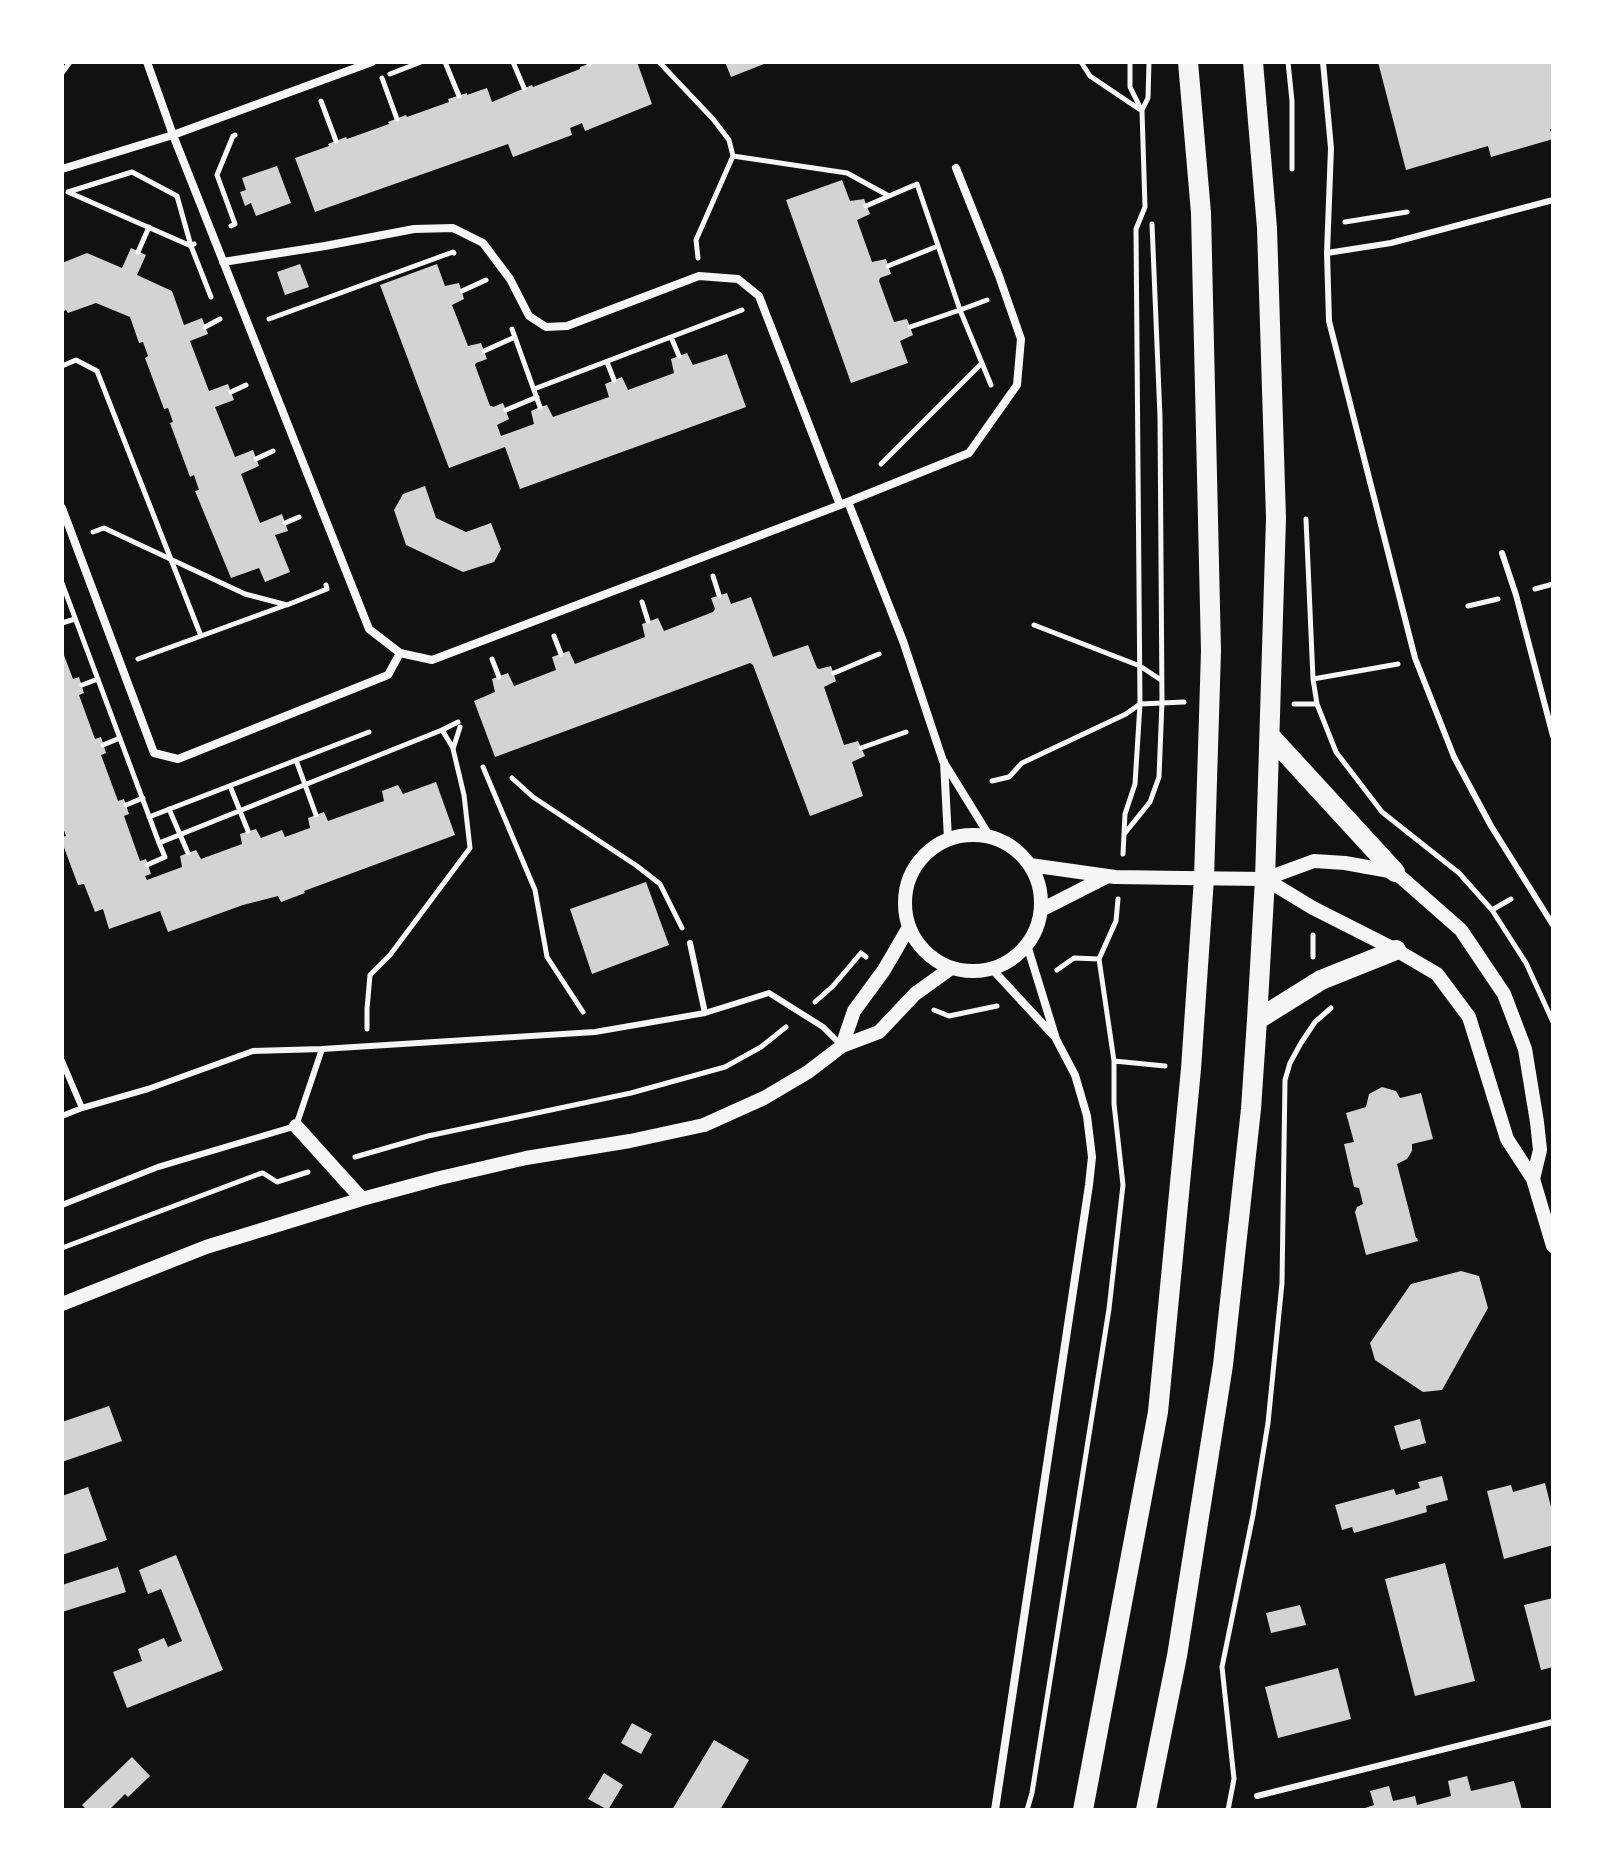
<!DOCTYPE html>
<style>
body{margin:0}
#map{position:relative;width:1615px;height:1872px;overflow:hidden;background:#111;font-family:"DM Sans",sans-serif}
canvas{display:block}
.frame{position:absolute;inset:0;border:64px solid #fff;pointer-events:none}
</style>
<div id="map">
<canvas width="1615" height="1872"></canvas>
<div class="frame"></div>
</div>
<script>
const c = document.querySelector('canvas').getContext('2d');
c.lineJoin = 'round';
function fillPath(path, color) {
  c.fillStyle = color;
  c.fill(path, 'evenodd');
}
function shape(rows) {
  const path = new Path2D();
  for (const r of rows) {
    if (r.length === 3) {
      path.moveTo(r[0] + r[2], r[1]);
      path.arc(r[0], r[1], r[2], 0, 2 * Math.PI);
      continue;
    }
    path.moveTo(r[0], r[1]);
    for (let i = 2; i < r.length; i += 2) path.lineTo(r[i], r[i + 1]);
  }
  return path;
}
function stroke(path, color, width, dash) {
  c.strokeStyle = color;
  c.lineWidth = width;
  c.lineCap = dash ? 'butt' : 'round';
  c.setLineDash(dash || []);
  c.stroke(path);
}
fillPath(shape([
 [594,62,637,62,652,104,585,131,582,123,570,128,572,135,513,157,508,144,315,212,295,158,329,146,328,144,346,137,347,139,389,124,388,122,406,115,407,117,449,102,448,99,467,93,467,95,487,88,492,102,532,85,533,87,580,69,580,67],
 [725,62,769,62,731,77],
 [1378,62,1553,62,1553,128,1550,129,1553,139,1491,157,1488,146,1406,170],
 [277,166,291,203,256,216,251,203,245,206,240,192,246,190,242,178],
 [842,180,850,201,864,199,870,214,857,220,872,262,886,259,891,274,880,278,879,281,894,322,907,319,913,335,900,341,908,363,851,383,786,200],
 [131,248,146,255,137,275,172,291,184,325,202,318,208,334,190,341,209,391,228,384,234,400,215,407,235,457,253,450,259,466,241,474,260,523,282,514,288,531,275,535,290,572,265,582,259,568,231,578,195,491,199,490,194,475,190,477,170,423,173,422,168,408,164,409,145,358,148,356,143,342,139,343,130,317,96,303,68,313,66,310,62,312,62,263,87,253,122,268],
 [300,264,309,287,285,295,277,272],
 [437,264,445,286,459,283,464,299,452,305,468,346,481,343,487,359,476,363,475,365,490,406,492,406,493,407,503,403,509,419,497,425,501,436,534,424,531,411,540,407,547,405,553,417,609,397,605,384,622,377,628,390,674,373,671,359,687,353,693,365,727,354,746,407,520,489,505,447,449,468,380,285],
 [425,486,436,518,466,532,491,523,501,549,494,562,463,572,406,545,394,510,403,494],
 [727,593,731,604,751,597,773,657,808,645,817,668,819,669,831,666,836,681,824,687,844,745,858,741,865,756,852,762,863,796,810,816,753,665,750,663,495,757,474,701,495,692,492,679,508,673,514,686,556,670,552,657,569,651,575,664,645,637,642,624,658,618,664,631,713,612,715,609,711,598],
 [62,650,73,679,79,677,84,693,79,695,95,739,101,737,106,753,101,755,118,801,124,799,129,814,124,816,140,861,146,859,151,874,145,876,147,880,182,867,180,856,196,850,201,859,242,844,240,834,256,829,261,838,282,830,285,837,310,828,308,818,324,812,328,821,384,801,382,791,398,785,403,794,436,782,455,835,304,891,305,893,281,902,278,896,243,905,168,932,160,911,109,929,103,909,95,912,84,884,78,885,62,842,62,837,66,836,62,825],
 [646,882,669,945,592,974,570,909],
 [1382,1087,1396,1091,1400,1098,1421,1093,1433,1139,1412,1144,1412,1151,1407,1159,1397,1164,1416,1238,1417,1238,1418,1241,1366,1255,1355,1212,1357,1207,1363,1204,1359,1188,1354,1187,1344,1144,1354,1142,1346,1113,1366,1107,1369,1094],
 [1461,1271,1479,1276,1488,1308,1442,1390,1423,1392,1375,1360,1370,1343,1411,1284],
 [109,1406,122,1441,62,1462,62,1422],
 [1420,1419,1426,1443,1401,1450,1394,1426],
 [1442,1476,1448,1500,1426,1506,1427,1512,1354,1533,1352,1527,1342,1530,1335,1505,1394,1489,1396,1495,1420,1488,1418,1482],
 [1545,1483,1553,1515,1553,1545,1504,1559,1487,1491,1511,1485,1513,1492],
 [88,1487,107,1540,62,1555,62,1496],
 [176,1555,223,1670,127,1708,113,1672,142,1661,138,1649,164,1638,168,1647,182,1641,161,1589,148,1594,139,1570],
 [1445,1563,1475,1681,1415,1696,1385,1579],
 [118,1567,126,1592,62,1612,62,1585],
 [1553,1598,1553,1667,1541,1670,1524,1605],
 [1300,1605,1306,1625,1271,1633,1266,1613],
 [1338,1668,1351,1719,1278,1738,1265,1687],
 [632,1723,652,1734,641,1754,621,1743],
 [714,1740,749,1760,720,1810,672,1810],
 [132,1757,150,1776,128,1797,125,1794,109,1810,87,1810,82,1805],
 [604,1773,623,1785,608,1810,588,1799],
 [1467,1776,1471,1791,1514,1781,1522,1810,1359,1810,1374,1805,1370,1791,1389,1786,1393,1801,1415,1796,1417,1805,1451,1796,1448,1781]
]), '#d3d3d3');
stroke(shape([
 [445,62,459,96],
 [513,62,524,88],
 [588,62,589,64],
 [659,62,713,119,729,140,733,156,696,240,698,258],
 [1081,62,1090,76,1139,109],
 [1288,62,1292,101,1292,169],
 [62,73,70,62],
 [390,74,421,62],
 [382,78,397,119],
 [321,101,336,141],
 [1142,110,1148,98,1149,62],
 [733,156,847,173,889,196,917,184,960,310,987,300],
 [132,172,177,196,191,246,68,192,132,172],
 [866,206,889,196],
 [1345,222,1407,212],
 [231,226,235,224,217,175,233,136,235,135],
 [194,244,191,246,211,297],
 [138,252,149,227],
 [888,266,938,246],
 [462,291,486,280],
 [269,319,453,252,454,253],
 [205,327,220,319],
 [910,327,960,310,991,385],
 [512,329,540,407],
 [671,337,679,356],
 [484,351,515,337],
 [607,362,614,380],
 [62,366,76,360,97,371,201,636],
 [534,389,742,310],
 [231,392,246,385],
 [506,410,537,397],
 [256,459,273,451],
 [881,464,982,363],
 [1306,519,1313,679,1317,704,1336,752,1382,812,1459,873,1492,910,1526,963,1553,1022],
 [285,523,299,517],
 [93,532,104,528,245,594,287,605,327,589,326,585],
 [713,576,719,595],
 [62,583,159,843,442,730,458,722],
 [1535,589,1553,584],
 [642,602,648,621],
 [1468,606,1498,599],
 [62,623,75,619],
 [1034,625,1140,666,1161,680],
 [554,636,561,654],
 [138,659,286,605],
 [492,659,499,677],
 [834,673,879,654],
 [1313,679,1398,664],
 [82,685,98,679],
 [1294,704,1317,704],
 [442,730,453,748],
 [103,745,120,738],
 [861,748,906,732],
 [296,760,316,815],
 [483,767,535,890,547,957,583,1012],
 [512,778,533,797,637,866,660,884,682,928],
 [992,781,1009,777,1022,763,1126,714,1140,704,1184,702],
 [230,786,248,831],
 [126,805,143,798],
 [169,809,188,853],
 [149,817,369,732],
 [1125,833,1150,802,1159,777,1162,702,1160,417,1152,224],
 [1123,854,1125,814,1135,784,1140,704,1136,229,1145,207,1142,111,1130,87,1130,62],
 [147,865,165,857,159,843],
 [1492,910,1511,899],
 [1313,957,1313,935],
 [1057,970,1074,958,1099,959],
 [815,1002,833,986,861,953,866,957],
 [934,1010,949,1016,997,1006],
 [367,1029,367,1009,370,975,390,955,470,848,464,795,453,749,460,727],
 [1114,1061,1165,1066],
 [355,1157,428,1136,631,1093,725,1067,761,1047,786,1027],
 [62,1248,259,1174,263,1173,277,1182,308,1172],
 [1027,1810,1032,1793,1109,1309,1123,1185,1114,1104,1114,1061,1099,959,1116,921,1118,899],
 [1228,1810,1234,1779,1222,1667,1253,1515,1268,1423,1282,1283,1285,1080,1290,1063,1301,1043,1315,1022,1331,1008]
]), '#f5f5f5', 5);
stroke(shape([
 [1323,62,1331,148,1327,253,1329,321,1415,658,1454,757,1491,826,1553,925],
 [1327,253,1391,243,1553,200],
 [1502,553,1516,595,1553,736],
 [690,943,705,1013],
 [62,1061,82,1108],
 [62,1116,82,1108,148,1089,253,1051,322,1049],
 [62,1205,158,1167,296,1126,322,1049,595,1032,705,1013,769,993,823,1027,840,1044],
 [1257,1796,1553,1722]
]), '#f5f5f5', 6);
stroke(shape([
 [147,62,173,135,369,629,400,653,432,660,840,505,969,453,1017,385,1021,339,999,276,956,168],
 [62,169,173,135,372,62],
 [223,262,325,246,414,229,453,228,483,243,510,279,529,316,546,327,567,326,699,276,738,279,759,296,840,505],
 [848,502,903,641,943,761,990,837],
 [62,508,154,753,178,759,388,675,400,653],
 [944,762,948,839],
 [992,969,1053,1035],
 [995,1810,1089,1185,1092,1157,1087,1116,1075,1075,1056,1039,1027,945]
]), '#f5f5f5', 8);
stroke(shape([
 [973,903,68],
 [1030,865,1115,877,1182,878,1265,879,1314,861,1345,863,1395,872,1461,930,1504,994,1525,1049,1537,1122,1540,1150,1533,1179],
 [1265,879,1313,908,1396,950,1437,974,1469,1017,1507,1139,1533,1179,1553,1246],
 [1041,910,1108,876],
 [842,1046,854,1011,884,970,909,927],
 [296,1126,362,1199],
 [62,1304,206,1247,362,1199,440,1178,526,1158,630,1141,704,1125,764,1098,808,1072,842,1046,879,1032,915,994,951,968]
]), '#f5f5f5', 14);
stroke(shape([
 [1271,737,1395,872],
 [1257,1020,1321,980,1396,950],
 [1083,1810,1158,1412,1191,1069,1204,878,1211,651,1201,213,1188,62],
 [1146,1810,1177,1656,1223,1365,1251,1109,1257,1020,1265,879,1276,518,1267,228,1253,62]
]), '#f5f5f5', 20);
</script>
